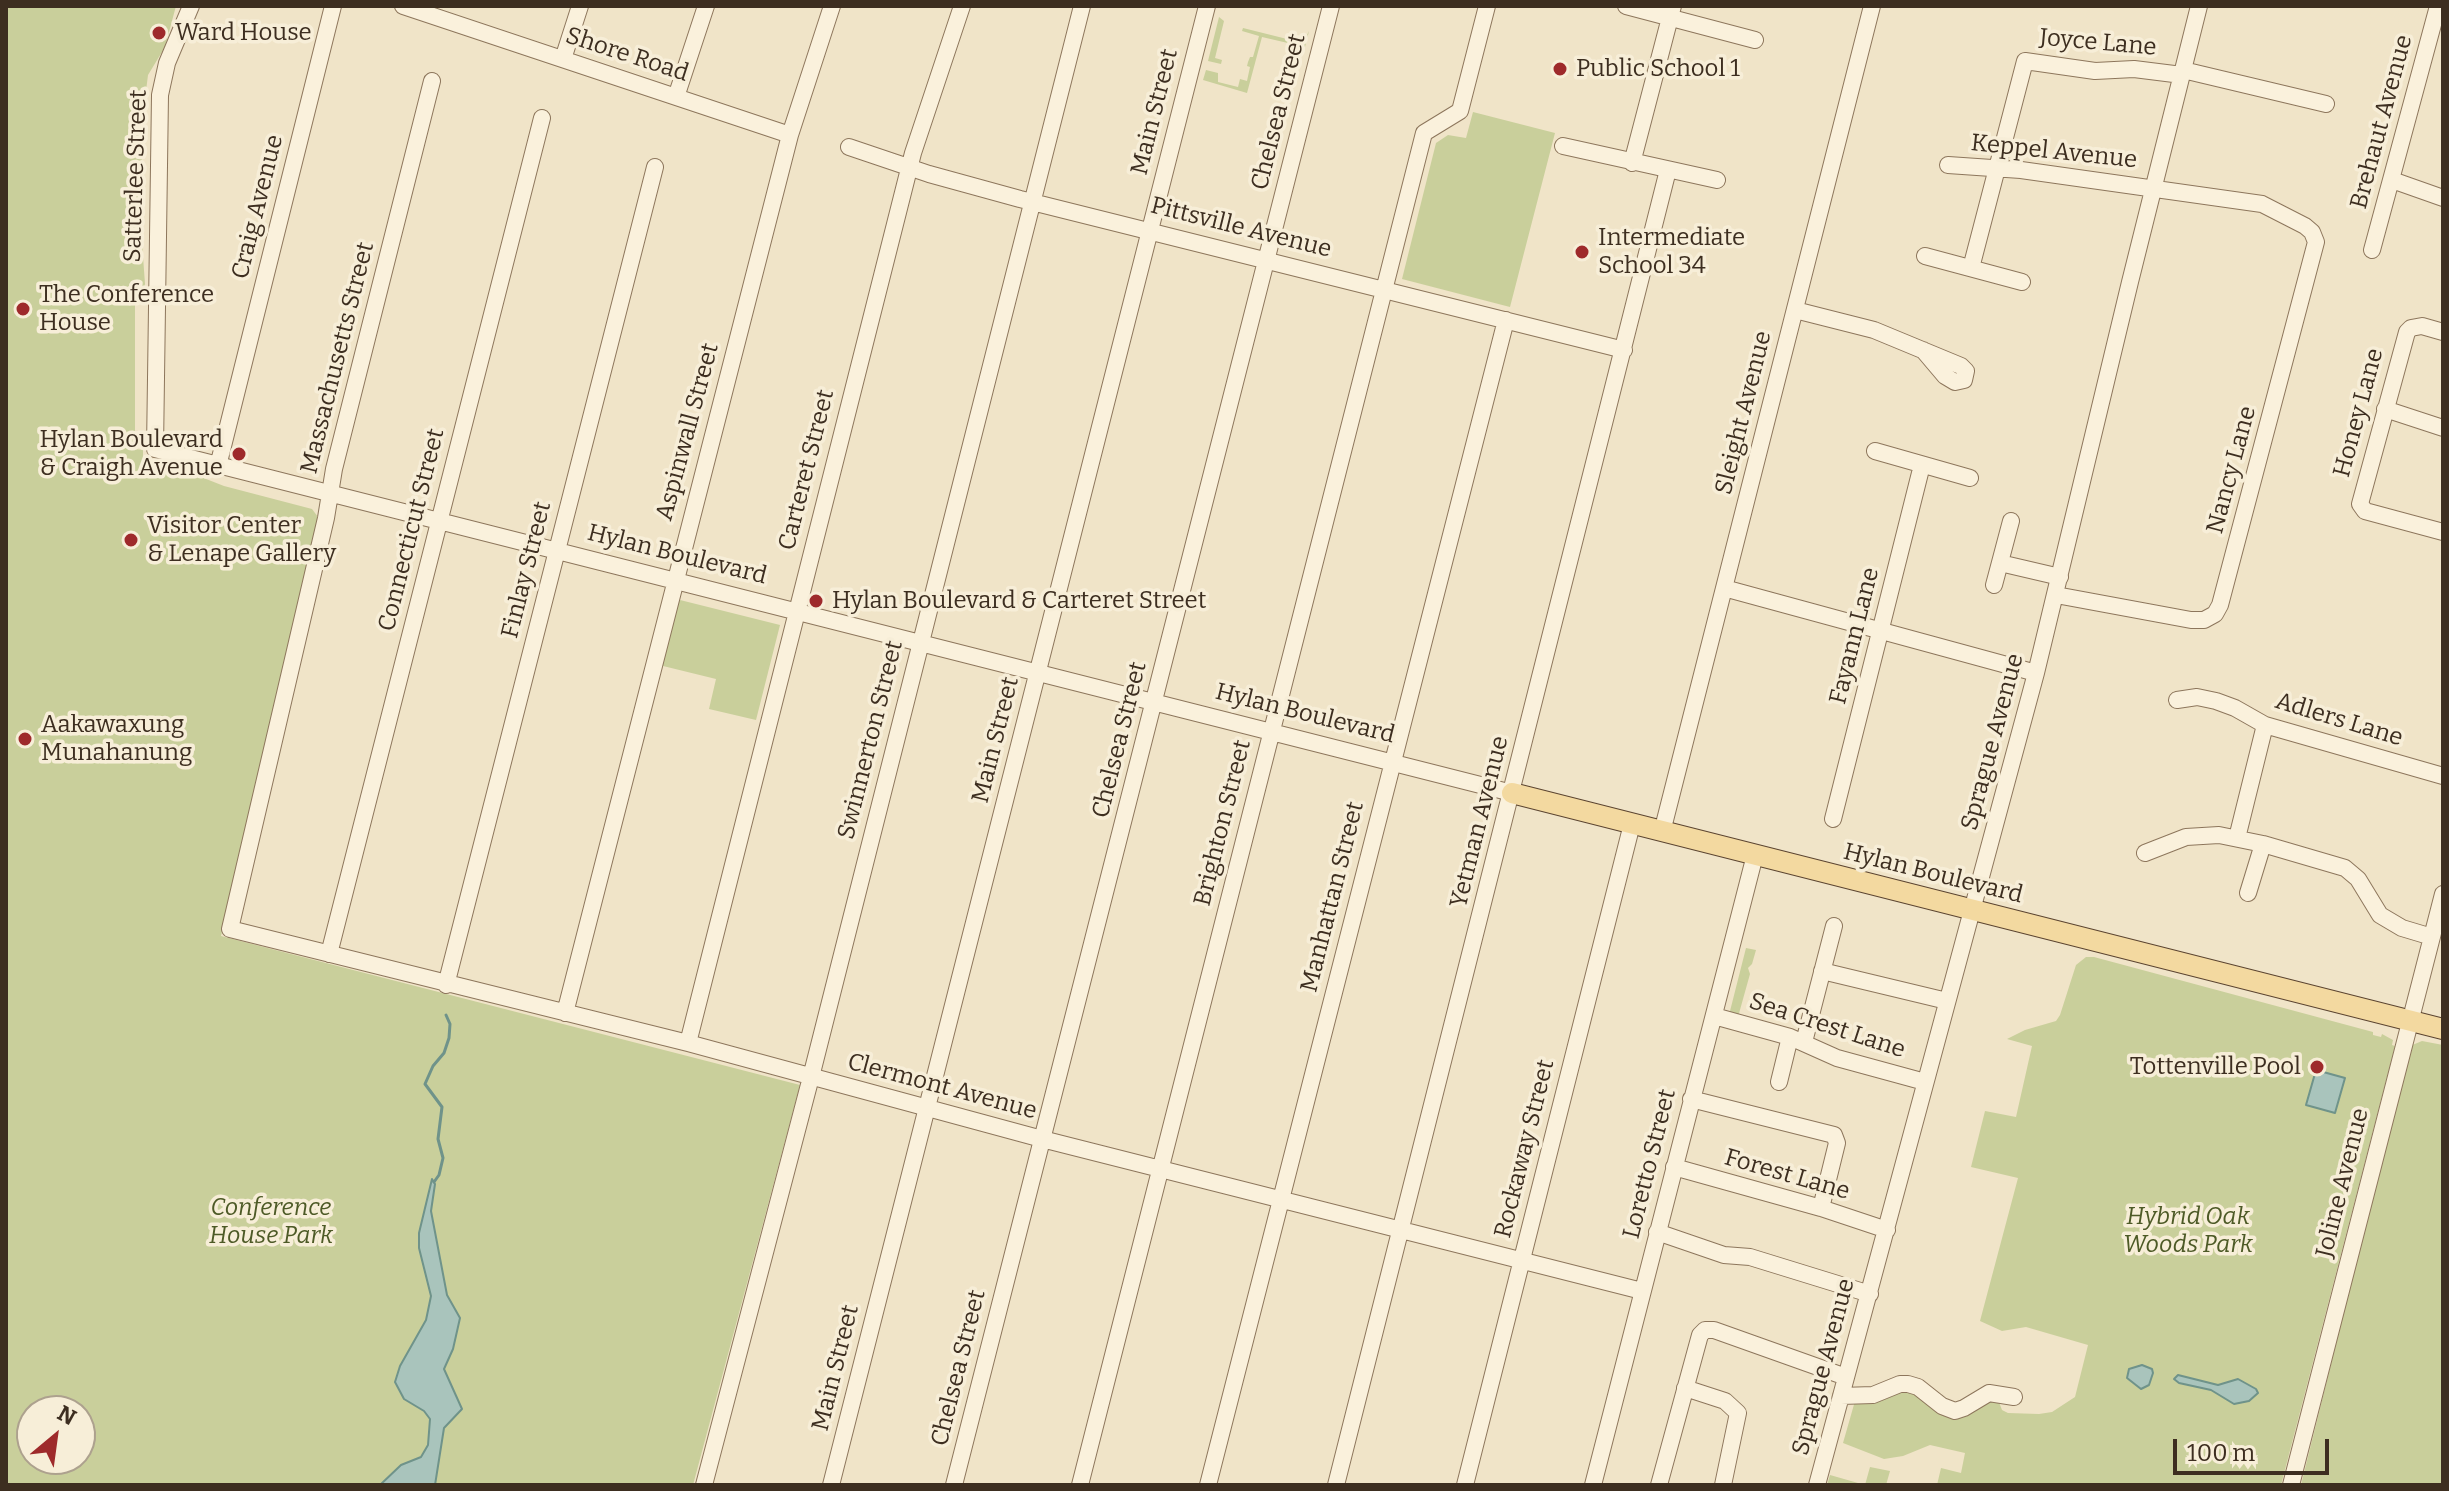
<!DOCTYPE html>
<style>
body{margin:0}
#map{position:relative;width:2449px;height:1491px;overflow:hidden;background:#f0e4c8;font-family:Bitter,serif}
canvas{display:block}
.frame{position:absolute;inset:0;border:8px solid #3d2e20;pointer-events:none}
.north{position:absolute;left:16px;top:1395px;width:80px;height:80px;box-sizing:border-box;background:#f7eed8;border:2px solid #ada18e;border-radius:50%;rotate:29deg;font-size:22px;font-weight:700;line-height:32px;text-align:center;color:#3d2e20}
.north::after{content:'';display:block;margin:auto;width:28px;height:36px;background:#9e2a2b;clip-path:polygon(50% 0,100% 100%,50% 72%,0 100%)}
.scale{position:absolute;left:2173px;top:1439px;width:156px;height:36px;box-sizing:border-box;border:4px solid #3d2e20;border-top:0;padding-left:10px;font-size:24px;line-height:28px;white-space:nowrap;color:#3d2e20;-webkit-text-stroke:6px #f7eed8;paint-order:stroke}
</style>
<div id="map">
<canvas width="2449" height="1491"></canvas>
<div class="frame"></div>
<div class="north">N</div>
<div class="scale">100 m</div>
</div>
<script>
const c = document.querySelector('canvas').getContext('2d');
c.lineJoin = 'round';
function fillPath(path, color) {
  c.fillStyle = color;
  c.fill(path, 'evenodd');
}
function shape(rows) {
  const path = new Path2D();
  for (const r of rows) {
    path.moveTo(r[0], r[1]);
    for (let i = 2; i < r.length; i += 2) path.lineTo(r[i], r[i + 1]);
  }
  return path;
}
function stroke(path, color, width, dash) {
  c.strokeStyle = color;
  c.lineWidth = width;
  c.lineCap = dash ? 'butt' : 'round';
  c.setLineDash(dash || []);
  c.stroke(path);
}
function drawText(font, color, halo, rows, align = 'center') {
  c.font = font + ' Bitter,serif';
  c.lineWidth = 7;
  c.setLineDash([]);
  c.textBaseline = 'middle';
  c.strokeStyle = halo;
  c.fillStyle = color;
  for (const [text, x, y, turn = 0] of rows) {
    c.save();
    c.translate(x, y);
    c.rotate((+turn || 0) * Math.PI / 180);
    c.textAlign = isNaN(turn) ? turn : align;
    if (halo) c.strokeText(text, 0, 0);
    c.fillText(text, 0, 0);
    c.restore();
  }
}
fillPath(shape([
 [6,6,176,6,165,47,148,75,146,91,142,144,141,229,145,284,143,292,135,293,135,449,143,450,143,461,201,477,224,486,312,509,318,517,319,523,221,936,800,1085,693,1485,6,1485],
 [32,1411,80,1411,80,1459,32,1459],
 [1219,17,1224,21,1215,58,1222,60,1221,64,1208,61],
 [1243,28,1303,43,1309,31,1305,47,1262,37,1247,93,1203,80,1206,70,1218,73,1218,82,1238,87,1240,79,1247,81,1250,67,1247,66,1248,62,1250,57,1253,57,1259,36,1242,31],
 [1473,112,1555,133,1510,307,1402,279,1436,143,1448,135,1466,138],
 [676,599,780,625,756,720,709,709,716,679,659,665],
 [1746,948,1756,950,1752,964,1748,968,1750,974,1738,1017,1729,1015],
 [2086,957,2094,957,2373,1032,2373,1035,2381,1037,2382,1034,2393,1040,2392,1045,2395,1046,2281,1485,1937,1485,1941,1468,1961,1473,1965,1453,1930,1445,1903,1456,1884,1459,1843,1443,1855,1401,1906,1390,1922,1398,1945,1416,1954,1418,1964,1417,1990,1400,1999,1402,2002,1410,2008,1413,2039,1414,2052,1412,2075,1397,2088,1345,2026,1327,2002,1331,1980,1321,2018,1178,1971,1167,1985,1111,2016,1117,2032,1046,2007,1039,2025,1030,2056,1021,2060,1015,2076,965],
 [2422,1041,2443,1045,2443,1485,2301,1485,2410,1046],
 [1870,1467,1890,1471,1886,1485,1827,1485,1830,1475,1865,1485]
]), '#c9cf9b');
const water = shape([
 [2316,1070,2345,1078,2335,1113,2306,1105,2316,1070],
 [432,1179,435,1184,431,1211,447,1295,460,1318,453,1349,444,1369,462,1409,444,1428,435,1485,380,1485,401,1465,421,1457,428,1445,430,1419,424,1411,404,1399,395,1382,400,1366,426,1320,431,1296,419,1248,419,1233,432,1179],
 [2142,1365,2152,1369,2153,1373,2149,1385,2141,1389,2127,1378,2129,1369,2142,1365],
 [2178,1375,2218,1385,2238,1379,2256,1389,2258,1393,2249,1401,2234,1404,2211,1390,2179,1383,2174,1379,2178,1375]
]);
fillPath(water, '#a9c4bc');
stroke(water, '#6f938a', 2);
stroke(shape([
 [434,1182,439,1175,443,1158,438,1139,442,1107,425,1084,433,1066,444,1053,449,1038,450,1024,446,1015]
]), '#6f938a', 3);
const minor = shape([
 [191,6,167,63,160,95,155,449,1512,793],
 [403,6,790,135],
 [1626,6,1755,40],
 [563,59,580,6],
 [2183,70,2326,104],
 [432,81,334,469,326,518,230,929,688,1043,1042,1139,1642,1291],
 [676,97,706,6],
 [1563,146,1717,180],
 [849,147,929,174,1020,199,1624,350],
 [1632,163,1673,6],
 [1948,165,2021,170,2262,204,2305,226,2312,232,2316,242,2220,605,2215,614,2204,620,2191,620,2056,595],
 [2392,180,2443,198],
 [2372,250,2438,6],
 [1925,256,2022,282],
 [1971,268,2025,61,2095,71,2134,69,2182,75],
 [1795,310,1874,330,1961,366,1966,371,1964,380,1955,382,1945,376,1923,350],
 [2443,332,2422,326,2411,328,2407,332,2360,504,2365,511,2443,532],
 [2385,409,2443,428],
 [1875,451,1970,478],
 [218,466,333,6],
 [2000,563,2060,577],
 [1994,585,2011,521],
 [1724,588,2036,673],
 [2177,700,2197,697,2216,701,2235,708,2265,725,2443,776],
 [1833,819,1922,465],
 [1662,832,1872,6],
 [2237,838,2265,725],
 [2145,853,2186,837,2219,835,2263,844,2345,868,2358,879,2380,915,2402,928,2432,937],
 [2248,893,2263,844],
 [329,954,542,118],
 [1822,971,1947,1001],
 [446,985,655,167],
 [565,1013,790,135,832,6],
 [1714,1016,1790,1037,1837,1058,1925,1082],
 [1804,1042,1834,926],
 [688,1043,913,153,962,6],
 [1779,1082,1790,1037],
 [1691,1099,1834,1135,1837,1143,1821,1208],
 [1674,1167,1821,1208,1887,1230],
 [1657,1232,1724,1255,1750,1257,1870,1294],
 [1685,1388,1725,1401,1738,1413,1723,1485],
 [1841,1396,1873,1395,1900,1384,1908,1384,1918,1387,1942,1406,1955,1411,1964,1408,1989,1393,2014,1397],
 [704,1485,811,1077,1082,6],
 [831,1485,1207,6],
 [954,1485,1331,6],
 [1080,1485,1424,133,1460,111,1487,6],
 [1208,1485,1506,320],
 [1336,1485,1668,170],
 [1465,1485,1632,824],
 [1593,1485,1755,855],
 [1659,1485,1700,1335,1705,1330,1714,1330,1846,1377],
 [1817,1485,2036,673,2130,282,2199,6],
 [2291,1485,2443,894]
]);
const major = shape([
 [1512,793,2443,1029]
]);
stroke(minor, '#8d765c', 18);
stroke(major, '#5b4430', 22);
stroke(minor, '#faf1dc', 16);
stroke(major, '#f3d9a0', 20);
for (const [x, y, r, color] of [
 [159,33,8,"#9e2a2b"],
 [1560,69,8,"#9e2a2b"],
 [1582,252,8,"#9e2a2b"],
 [23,309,8,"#9e2a2b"],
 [239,454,8,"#9e2a2b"],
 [131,540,8,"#9e2a2b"],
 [816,601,8,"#9e2a2b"],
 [25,739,8,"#9e2a2b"],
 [2317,1067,8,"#9e2a2b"]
]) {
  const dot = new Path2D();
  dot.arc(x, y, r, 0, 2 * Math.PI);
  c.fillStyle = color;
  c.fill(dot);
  stroke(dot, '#f7eed8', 3);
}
drawText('24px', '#3d2e20', '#f7eed8', [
 ["Ward House",175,33],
 ["Public School 1",1576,69],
 ["Intermediate",1598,238],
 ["School 34",1598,266],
 ["The Conference",39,295],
 ["House",39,323],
 ["Hylan Boulevard",223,440,"right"],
 ["& Craigh Avenue",223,468,"right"],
 ["Visitor Center",147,526],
 ["& Lenape Gallery",147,554],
 ["Hylan Boulevard & Carteret Street",832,601],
 ["Aakawaxung",41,725],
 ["Munahanung",41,753],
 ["Tottenville Pool",2301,1067,"right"]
], 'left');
drawText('24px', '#3d2e20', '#f7eed8', [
 ["Joyce Lane",2098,43,5],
 ["Shore Road",627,55,18],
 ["Main Street",1155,112,-76],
 ["Chelsea Street",1279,112,-76],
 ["Brehaut Avenue",2382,122,-75],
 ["Keppel Avenue",2054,152,6],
 ["Satterlee Street",136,176,-88],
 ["Craig Avenue",258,207,-76],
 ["Pittsville Avenue",1241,228,14],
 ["Massachusetts Street",338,358,-76],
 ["Sleight Avenue",1744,413,-76],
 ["Honey Lane",2359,413,-75],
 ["Aspinwall Street",688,432,-75],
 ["Carteret Street",807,470,-76],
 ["Nancy Lane",2232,470,-75],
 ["Connecticut Street",412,530,-76],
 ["Hylan Boulevard",677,555,14],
 ["Finlay Street",527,570,-76],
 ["Fayann Lane",1855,636,-76],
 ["Hylan Boulevard",1305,714,14],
 ["Adlers Lane",2339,720,17],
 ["Swinnerton Street",871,740,-76],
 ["Main Street",996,740,-76],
 ["Chelsea Street",1120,740,-76],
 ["Sprague Avenue",1993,742,-75],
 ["Yetman Avenue",1480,822,-76],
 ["Brighton Street",1223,823,-76],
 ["Hylan Boulevard",1933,874,14],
 ["Manhattan Street",1333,897,-76],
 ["Sea Crest Lane",1827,1026,18],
 ["Clermont Avenue",942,1087,15],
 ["Rockaway Street",1525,1149,-76],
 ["Loretto Street",1650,1164,-76],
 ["Forest Lane",1787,1175,16],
 ["Joline Avenue",2343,1183,-76],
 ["Sprague Avenue",1824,1367,-75],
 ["Main Street",836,1368,-76],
 ["Chelsea Street",959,1368,-76]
]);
drawText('italic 24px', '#4d5a26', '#f7eed8', [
 ["Conference",271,1208],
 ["House Park",271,1236],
 ["Hybrid Oak",2188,1217],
 ["Woods Park",2188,1245]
]);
</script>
